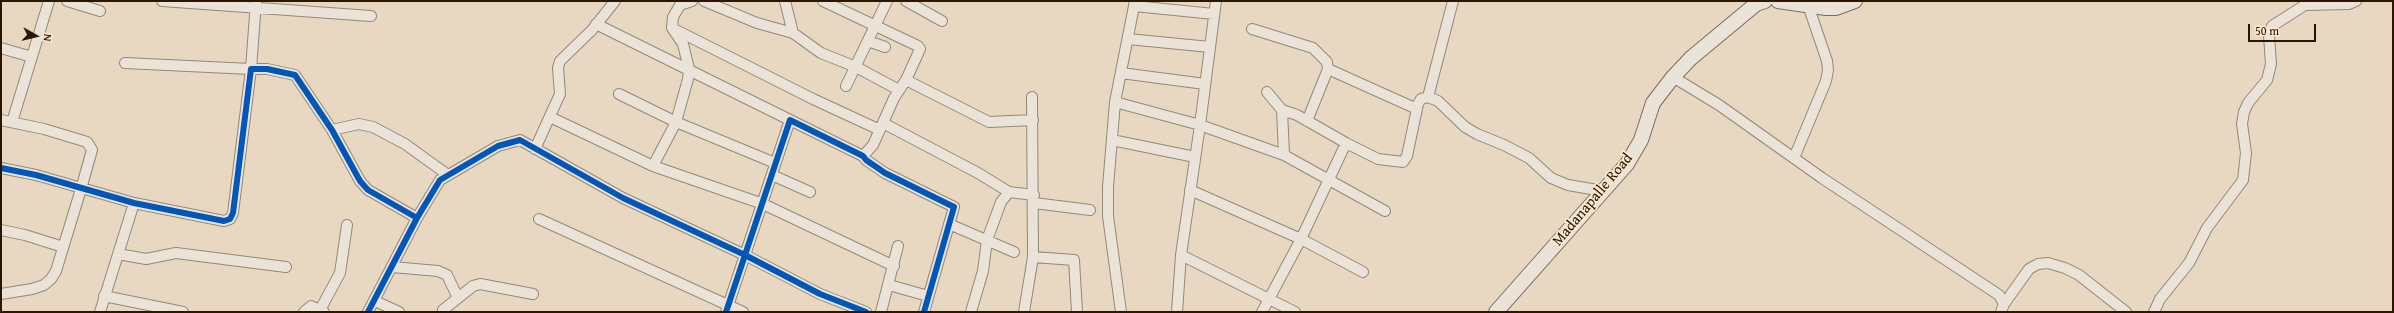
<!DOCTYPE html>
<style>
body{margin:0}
#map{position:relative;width:2394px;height:313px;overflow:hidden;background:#e8d8c2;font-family:"Gentium Book Plus",serif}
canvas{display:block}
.frame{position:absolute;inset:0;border:2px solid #2b1600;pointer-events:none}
.north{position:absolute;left:16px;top:16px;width:40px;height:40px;-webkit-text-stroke:3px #fae7cd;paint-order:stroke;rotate:98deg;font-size:11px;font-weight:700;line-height:16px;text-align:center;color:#2b1600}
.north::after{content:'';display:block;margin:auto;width:14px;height:18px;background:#2b1600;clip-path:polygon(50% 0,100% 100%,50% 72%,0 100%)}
.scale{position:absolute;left:2248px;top:24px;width:68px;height:18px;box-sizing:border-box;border:2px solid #2b1600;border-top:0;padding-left:5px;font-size:12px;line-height:14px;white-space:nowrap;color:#2b1600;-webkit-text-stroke:3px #fae7cd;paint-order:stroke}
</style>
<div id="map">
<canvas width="2394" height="313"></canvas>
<div class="frame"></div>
<div class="north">N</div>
<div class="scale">50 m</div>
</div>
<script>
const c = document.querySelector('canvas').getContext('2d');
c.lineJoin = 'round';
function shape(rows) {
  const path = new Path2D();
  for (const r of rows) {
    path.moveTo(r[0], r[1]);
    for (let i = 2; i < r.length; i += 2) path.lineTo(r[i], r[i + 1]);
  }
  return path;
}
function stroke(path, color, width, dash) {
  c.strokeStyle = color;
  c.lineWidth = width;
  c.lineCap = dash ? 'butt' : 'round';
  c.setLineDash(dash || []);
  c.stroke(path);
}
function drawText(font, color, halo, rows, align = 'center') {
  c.font = font + ' "Gentium Book Plus",serif';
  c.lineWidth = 3.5;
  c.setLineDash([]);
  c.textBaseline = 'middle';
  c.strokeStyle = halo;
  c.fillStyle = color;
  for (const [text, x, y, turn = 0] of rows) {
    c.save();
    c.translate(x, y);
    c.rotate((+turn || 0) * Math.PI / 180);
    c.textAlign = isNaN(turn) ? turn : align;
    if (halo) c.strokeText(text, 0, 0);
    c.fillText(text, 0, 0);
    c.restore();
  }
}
const minor = shape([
 [67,1,100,11],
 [162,1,371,16],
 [704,1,757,23,793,33,821,53,856,67,899,90],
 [785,1,793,33],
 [823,1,918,46,920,49,906,80,894,98,873,145,863,156],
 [906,1,942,21],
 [1134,6,1214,14],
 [596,24,790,120],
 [672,28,813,99,880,130],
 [1252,29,1313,48,1327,62,1328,69,1307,121],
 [1128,39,1210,47],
 [868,41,885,47],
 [1,48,32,57],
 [125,63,251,69,256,1],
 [1328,69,1417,109],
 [1121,73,1205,84],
 [1673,77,1719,105,1822,178,1999,295,2004,304,2001,312],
 [906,80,989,122,1033,120],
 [846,86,887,1],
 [1267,92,1282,110],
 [619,94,676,122,775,163],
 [1032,97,1033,257],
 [1428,97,1453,1],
 [1115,102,1200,125,1284,155,1282,110,1297,115,1346,143,1301,239,1262,312],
 [550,117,653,166,763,204,894,266],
 [1,120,44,129,87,142,92,150,81,189,56,271,51,279,44,285,32,289,1,294],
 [12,122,49,1],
 [883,123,978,173,1009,192],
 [332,130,359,124,373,127,405,144,448,175],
 [1112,140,1195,157],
 [1346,143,1378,159,1403,162,1407,156,1418,104,1421,99,1428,97,1438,101,1465,127,1477,134,1504,145,1529,158,1551,178,1568,185,1603,191],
 [535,149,560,94,558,68,560,61,592,30,615,1],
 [1284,155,1385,211],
 [1794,158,1826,81,1828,70,1827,61,1808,5],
 [653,166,676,122,688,79,689,69,683,44,672,28,673,17,680,5,692,1],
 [1,168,36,175,134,203,224,221,230,219,233,213,251,69,267,69,295,75,332,130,360,181,368,190,417,218],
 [772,175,810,192],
 [1190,190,1301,239,1363,272],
 [1034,203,1090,210],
 [539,219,743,312],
 [949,224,1014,252],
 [1,230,25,235,63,247],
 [118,254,146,259,176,253,286,267],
 [1181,255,1295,312],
 [392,267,438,271,447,275,458,298],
 [889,285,928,296],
 [104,296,183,312],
 [375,301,399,312],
 [2004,304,2029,269,2038,264,2048,263,2065,268,2079,275,2126,312],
 [320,310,340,273,347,225],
 [443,310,473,286,480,284,533,294],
 [100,312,134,203],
 [304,312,311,306,324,312],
 [368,312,417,218,440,180,498,146,520,140,623,198,745,255,820,294,866,312],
 [726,312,790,120,863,156,866,160,885,173,954,207,924,312],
 [881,312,898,246],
 [971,312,983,271,987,240,1001,202,1009,192,1034,195],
 [1024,312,1033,257,1074,260,1077,312],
 [1121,312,1108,216,1108,187,1115,102,1135,1],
 [1177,312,1181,255,1200,125,1216,1],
 [2154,312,2160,299,2189,263,2207,228,2243,180,2246,153,2242,124,2244,112,2248,103,2267,80,2271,64,2269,36,2272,26,2305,5,2349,4,2356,1]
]);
const secondary = shape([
 [1778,1,1826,8,1836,8,1855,1],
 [1496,312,1627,164,1641,140,1653,103,1673,77,1691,58,1756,4,1765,1]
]);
stroke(minor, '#938878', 12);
stroke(secondary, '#786d5f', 16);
stroke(minor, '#ebe3d8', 10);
stroke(secondary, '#ebe3d8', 14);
stroke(shape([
 [1,168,36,175,134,203,224,221,230,219,233,213,251,69,267,69,295,75,332,130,360,181,368,190,417,218],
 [368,312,417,218,440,180,498,146,520,140,623,198,745,255,820,294,866,312],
 [726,312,790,120,863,156,866,160,885,173,954,207,924,312]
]), '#0057b8', 6);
drawText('15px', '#2b1600', '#fae7cd', [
 ["Madanapalle Road",1593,200,-50]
]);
</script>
